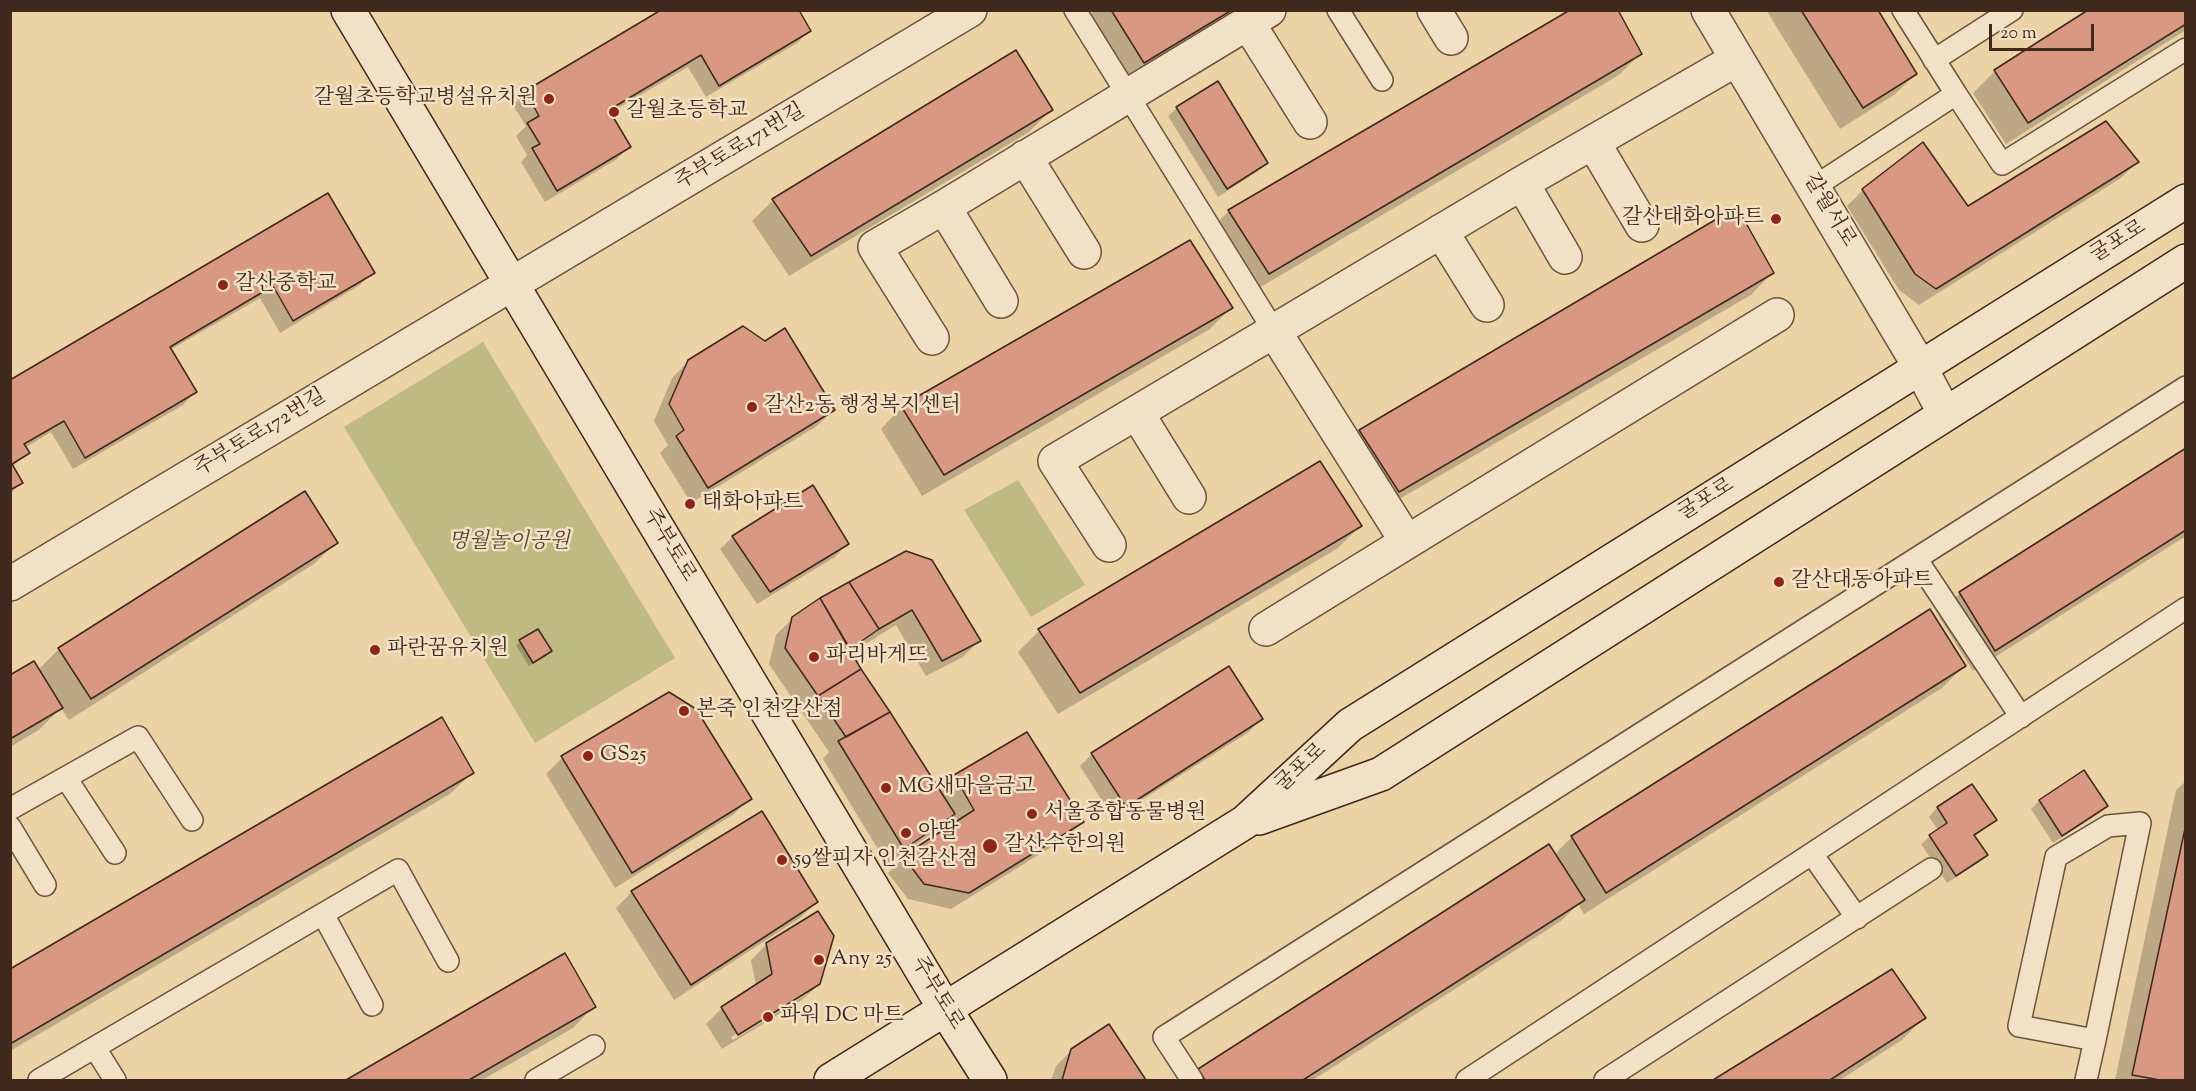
<!DOCTYPE html>
<meta charset="utf-8">
<style>
body{margin:0}
#map{position:relative;width:2196px;height:1091px;overflow:hidden;background:#ebd3a6;font-family:"Sorts Mill Goudy",serif}
canvas{display:block}
.frame{position:absolute;inset:0;border:12px solid #3e291c;pointer-events:none}
.scale{position:absolute;left:1989px;top:24px;width:105px;height:27px;box-sizing:border-box;border:3px solid #3e291c;border-top:0;padding-left:8px;font-size:18px;line-height:21px;white-space:nowrap;color:#3e291c;-webkit-text-stroke:4px #f2e2c5;paint-order:stroke}
</style>
<div id="map">
<canvas width="2196" height="1091"></canvas>
<div class="frame"></div>
<div class="scale">20 m</div>
</div>
<script>
const c = document.querySelector('canvas').getContext('2d');
c.lineJoin = 'round';
function fillPath(path, color) {
  c.fillStyle = color;
  c.fill(path, 'evenodd');
}
function shape(rows) {
  const path = new Path2D();
  for (const r of rows) {
    path.moveTo(r[0], r[1]);
    for (let i = 2; i < r.length; i += 2) path.lineTo(r[i], r[i + 1]);
  }
  return path;
}
function stroke(path, color, width, dash) {
  c.strokeStyle = color;
  c.lineWidth = width;
  c.lineCap = dash ? 'butt' : 'round';
  c.setLineDash(dash || []);
  c.stroke(path);
}
function drawText(font, color, halo, rows, align = 'center') {
  c.font = font + ' "Sorts Mill Goudy","Noto Serif KR",serif';
  c.lineWidth = 5;
  c.setLineDash([]);
  c.textBaseline = 'middle';
  c.strokeStyle = halo;
  c.fillStyle = color;
  for (const [text, x, y, turn = 0] of rows) {
    c.save();
    c.translate(x, y);
    c.rotate((+turn || 0) * Math.PI / 180);
    c.textAlign = isNaN(turn) ? turn : align;
    if (halo) c.strokeText(text, 0, 0);
    c.fillText(text, 0, 0);
    c.restore();
  }
}
fillPath(shape([
 [483,342,675,658,535,743,344,427],
 [1018,480,1085,585,1031,617,964,510]
]), '#bfba81');
fillPath(shape([
 [1095,10,1244,10,1122,84,1083,23],
 [1766,10,1876,10,1916,74,1894,95,1840,129],
 [2186,10,2186,30,2006,144,1973,93,1995,71],
 [809,31,797,43,706,97,688,67,610,113,629,146,617,159,545,202,521,162,527,155,516,136,526,126,513,105,526,92],
 [1640,54,1619,75,1247,295,1207,233,1229,211],
 [1177,108,1266,163,1258,171,1218,197,1168,116],
 [1051,110,1029,132,789,276,752,221,773,200],
 [2137,162,2121,178,1919,305,1899,290,1847,206,1863,190,1967,208],
 [327,195,373,272,360,285,280,333,260,298,170,350,195,392,183,405,73,469,51,432,25,448,28,453,12,467,21,483,10,494,10,382],
 [1772,273,1751,295,1377,512,1338,452,1360,431],
 [1231,308,1210,329,922,496,881,429,902,407],
 [689,361,833,410,817,426,691,503,660,453,668,445,654,421,672,378],
 [2186,450,2186,536,1973,671,1938,615,1960,593],
 [1360,526,1338,548,1058,714,1018,652,1039,631],
 [733,537,847,544,835,557,757,604,720,549],
 [336,543,314,564,69,720,61,708,39,730,10,747,10,676,38,670,59,649],
 [906,553,979,641,963,657,926,676,896,625,851,653,860,670,939,792,955,776,1026,734,1082,822,1066,838,951,909,908,899,888,873,904,857,956,823,952,815,937,830,887,864,823,759,829,752,769,664,776,635,793,618,821,599],
 [1929,611,1964,666,1942,688,1584,914,1578,904,1561,921,1313,1080,1188,1080,1198,1070,1548,846,1554,855,1572,837],
 [520,642,550,651,529,666,516,645],
 [669,694,750,798,734,814,615,888,546,774,562,758],
 [1261,719,1249,732,1113,818,1080,766,1092,754],
 [2084,772,2106,806,2098,814,2053,843,2031,809,2039,801],
 [472,773,450,794,10,1051,10,971],
 [2186,781,2186,1080,2115,1080,2176,790],
 [1972,786,1995,820,1974,837,1986,855,1978,863,1947,883,1921,844,1938,830,1929,817,1937,808],
 [632,892,816,902,800,918,674,1000,616,908],
 [767,944,819,984,802,1000,722,1049,706,1024,722,1008,756,986,751,960],
 [807,991,807,994,733,1040,731,1037],
 [565,955,594,1006,573,1028,482,1080,349,1080],
 [1892,971,1924,1018,1902,1040,1840,1080,1716,1080],
 [1109,1026,1145,1080,1051,1080,1056,1066,1072,1050]
]), '#0003');
const building = shape([
 [661,10,799,10,811,31,719,86,701,55,609,110,631,147,557,191,532,148,540,144,527,123,539,116,525,91,661,10],
 [1111,10,1232,10,1144,63,1111,10],
 [1570,10,1618,10,1642,54,1269,274,1228,210,1570,10],
 [1801,10,1878,10,1917,74,1863,108,1801,10],
 [2088,10,2186,10,2186,24,2028,123,1994,70,2088,10],
 [1016,50,1053,110,811,256,772,199,1016,50],
 [1218,81,1268,163,1227,189,1176,107,1218,81],
 [2106,121,2139,162,1936,289,1915,274,1862,189,1923,142,1968,206,2106,121],
 [328,193,375,273,293,321,273,286,170,347,197,392,85,458,64,421,24,444,30,453,12,464,23,483,10,490,10,380,328,193],
 [1737,207,1774,273,1399,492,1359,430,1737,207],
 [1190,240,1233,308,944,475,901,406,1190,240],
 [743,326,765,341,785,328,835,410,708,488,676,436,684,430,669,404,688,360,743,326],
 [2186,448,2186,530,1995,651,1959,592,2186,448],
 [1320,461,1362,526,1080,693,1038,629,1320,461],
 [813,485,849,544,770,592,732,536,813,485],
 [305,491,338,543,91,699,58,648,305,491],
 [906,551,932,560,981,641,942,661,912,610,879,629,849,582,906,551],
 [849,582,879,629,850,649,820,598,849,582],
 [820,598,861,669,818,696,785,648,792,617,820,598],
 [1930,609,1966,666,1606,893,1571,836,1930,609],
 [538,629,552,651,533,663,519,640,538,629],
 [34,661,63,708,10,739,10,675,34,661],
 [1229,666,1263,719,1126,807,1091,753,1229,666],
 [861,669,890,712,846,737,818,696,861,669],
 [669,692,696,709,752,799,632,873,561,756,669,692],
 [890,712,955,814,904,849,838,741,890,712],
 [442,717,474,773,10,1044,10,969,442,717],
 [1027,732,1084,822,969,893,924,884,903,856,974,810,954,775,1027,732],
 [2084,770,2108,806,2062,836,2039,800,2084,770],
 [1972,784,1997,820,1974,835,1988,855,1956,876,1929,835,1947,823,1937,807,1972,784],
 [762,811,818,902,691,985,631,891,762,811],
 [2186,824,2186,1080,2160,1080,2132,1075,2186,824],
 [1549,844,1585,900,1303,1080,1205,1080,1198,1069,1549,844],
 [818,911,834,936,820,984,738,1035,721,1007,772,974,766,943,818,911],
 [565,953,596,1007,469,1080,346,1080,565,953],
 [1892,969,1926,1018,1830,1080,1713,1080,1892,969],
 [1109,1024,1146,1080,1062,1080,1071,1049,1109,1024]
]);
fillPath(building, '#d89882');
stroke(building, '#3e291c', 1.5);
const lane = shape([
 [1075,10,1274,331],
 [1338,10,1382,80],
 [1903,10,1956,94],
 [1934,60,2012,10],
 [1814,187,1956,94,2002,164,2186,49],
 [1917,560,2021,717],
 [66,778,115,853],
 [10,809,138,737,192,820],
 [10,827,45,885],
 [1812,854,1857,918],
 [323,914,372,1005],
 [95,1048,115,1080],
 [39,1080,398,870,448,961],
 [536,1080,594,1046],
 [1192,1080,1164,1037,2186,387],
 [1467,1080,2186,608],
 [1605,1080,1931,869],
 [2086,1080,2095,1040,2140,823,2108,826,2056,857,2019,1026,2095,1040]
]);
const street = shape([
 [1434,10,1451,38],
 [1708,10,1920,367,1945,414],
 [1248,23,1310,122],
 [1737,59,1522,183,1274,331,1407,542,1777,315],
 [1593,142,1642,225],
 [1025,157,1084,252],
 [1522,183,1565,257],
 [944,207,1001,301],
 [1441,231,1487,305],
 [932,338,875,247,944,207,1269,10],
 [1137,413,1189,497],
 [1109,545,1055,461,1274,331],
 [10,584,970,10],
 [1266,629,1407,542]
]);
const secondary = shape([
 [348,10,945,1009,990,1080],
 [1259,818,1381,774,2186,261],
 [831,1080,1245,822,1350,725,2186,201]
]);
stroke(lane, '#69543e', 24);
stroke(street, '#69543e', 36);
stroke(secondary, '#3e291c', 36);
stroke(lane, '#f2e2c5', 21);
stroke(street, '#f2e2c5', 33);
stroke(secondary, '#f2e2c5', 33);
for (const [x, y, r, color] of [
 [549,99,6,"#8f2418"],
 [614,112,6,"#8f2418"],
 [1776,219,6,"#8f2418"],
 [223,285,6,"#8f2418"],
 [752,407,6,"#8f2418"],
 [690,504,6,"#8f2418"],
 [1779,582,6,"#8f2418"],
 [375,650,6,"#8f2418"],
 [814,657,6,"#8f2418"],
 [684,711,6,"#8f2418"],
 [588,756,6,"#8f2418"],
 [886,788,6,"#8f2418"],
 [1032,814,6,"#8f2418"],
 [906,833,6,"#8f2418"],
 [990,846,8,"#8f2418"],
 [782,860,6,"#8f2418"],
 [819,960,6,"#8f2418"],
 [768,1017,6,"#8f2418"]
]) {
  const dot = new Path2D();
  dot.arc(x, y, r, 0, 2 * Math.PI);
  c.fillStyle = color;
  c.fill(dot);
  stroke(dot, '#f2e2c5', 2);
}
drawText('21px', '#3e291c', '#f2e2c5', [
 ["갈월초등학교병설유치원",537,99,"right"],
 ["갈월초등학교",626,112],
 ["갈산태화아파트",1764,219,"right"],
 ["갈산중학교",235,285],
 ["갈산2동 행정복지센터",764,407],
 ["태화아파트",702,504],
 ["갈산대동아파트",1791,582],
 ["파란꿈유치원",387,650],
 ["파리바게뜨",826,657],
 ["본죽 인천갈산점",696,711],
 ["GS25",600,756],
 ["MG새마을금고",898,788],
 ["서울종합동물병원",1044,814],
 ["아딸",918,833],
 ["갈산수한의원",1004,846],
 ["59쌀피자 인천갈산점",794,860],
 ["Any 25",831,960],
 ["파워 DC 마트",780,1017]
], 'left');
drawText('21px', '#3e291c', '#f2e2c5', [
 ["주부토로171번길",741,148,-31],
 ["갈월서로",1828,211,59],
 ["굴포로",2119,243,-32],
 ["주부토로172번길",261,434,-31],
 ["굴포로",1707,501,-32],
 ["주부토로",668,546,59],
 ["굴포로",1302,769,-43],
 ["주부토로",936,994,59]
]);
drawText('italic 21px', '#584630', '#f2e2c5', [
 ["명월놀이공원",509,543]
]);
</script>
